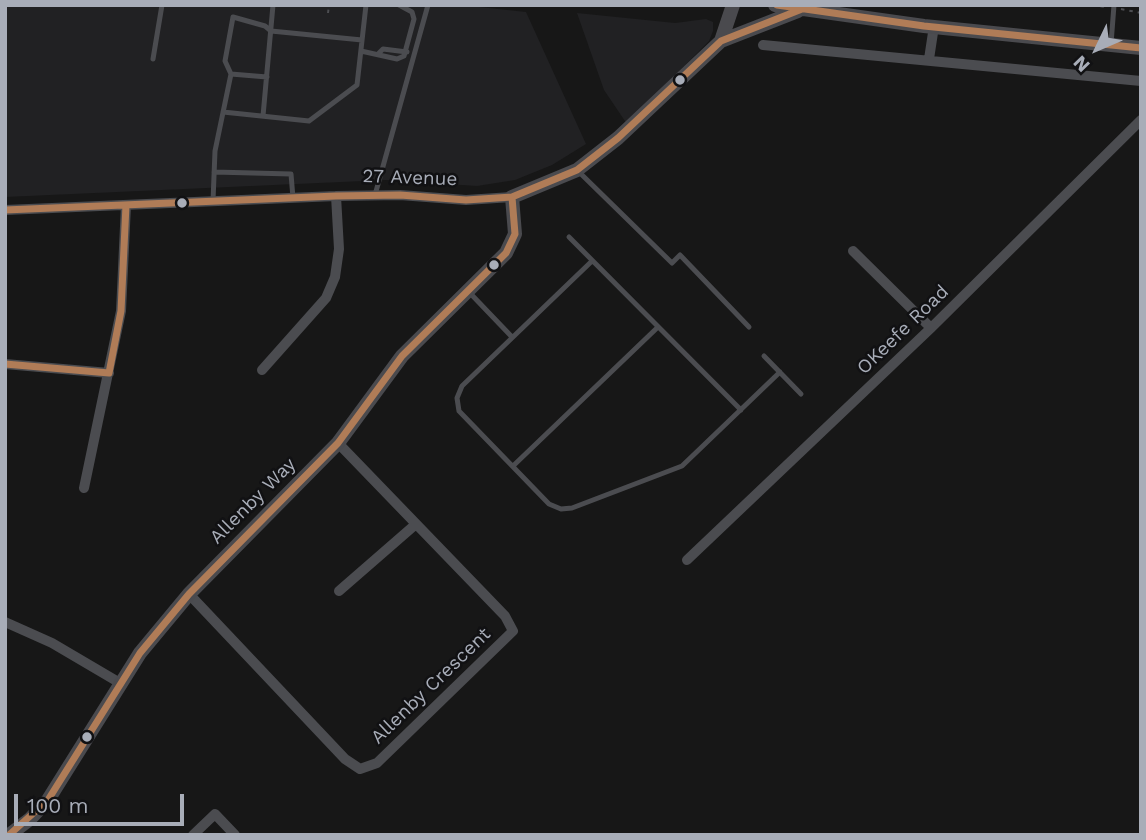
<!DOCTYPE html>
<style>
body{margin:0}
#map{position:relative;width:1146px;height:840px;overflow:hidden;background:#171717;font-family:"Work Sans",sans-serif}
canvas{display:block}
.frame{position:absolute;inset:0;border:7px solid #a8adb8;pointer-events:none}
.north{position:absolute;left:1062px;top:14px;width:70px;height:70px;-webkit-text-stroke:5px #111113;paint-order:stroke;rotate:226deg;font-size:19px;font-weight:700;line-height:28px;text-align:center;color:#a8adb8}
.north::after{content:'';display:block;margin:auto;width:24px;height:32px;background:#a8adb8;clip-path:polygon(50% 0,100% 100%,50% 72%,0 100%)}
.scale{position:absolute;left:14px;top:794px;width:170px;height:32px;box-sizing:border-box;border:4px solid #a8adb8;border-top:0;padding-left:9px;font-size:21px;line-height:24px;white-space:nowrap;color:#a8adb8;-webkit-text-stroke:5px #111113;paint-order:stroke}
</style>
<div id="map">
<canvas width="1146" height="840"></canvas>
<div class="frame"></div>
<div class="north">N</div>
<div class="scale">100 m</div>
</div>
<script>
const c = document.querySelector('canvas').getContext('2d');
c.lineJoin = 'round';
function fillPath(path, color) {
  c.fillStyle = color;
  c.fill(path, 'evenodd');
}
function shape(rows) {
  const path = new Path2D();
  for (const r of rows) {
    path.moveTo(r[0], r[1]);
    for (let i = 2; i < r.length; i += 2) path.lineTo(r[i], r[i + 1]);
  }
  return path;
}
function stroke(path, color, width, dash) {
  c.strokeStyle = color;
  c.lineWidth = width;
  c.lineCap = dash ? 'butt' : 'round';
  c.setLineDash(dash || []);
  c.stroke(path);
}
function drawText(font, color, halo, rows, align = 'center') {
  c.font = font + ' "Work Sans",sans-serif';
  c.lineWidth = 5;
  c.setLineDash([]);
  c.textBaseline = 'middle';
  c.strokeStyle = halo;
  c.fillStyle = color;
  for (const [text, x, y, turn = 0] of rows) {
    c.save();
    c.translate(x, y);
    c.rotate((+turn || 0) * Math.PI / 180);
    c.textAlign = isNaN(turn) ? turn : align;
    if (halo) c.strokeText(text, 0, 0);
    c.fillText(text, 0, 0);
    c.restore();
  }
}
fillPath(shape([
 [5,5,461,5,526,12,586,144,552,165,515,180,477,186,386,180,5,197],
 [577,13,675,23,706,19,713,22,713,31,709,41,627,124,604,90]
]), '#212123');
stroke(shape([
 [1092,5,1105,7],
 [1121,9,1141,13],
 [328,13,329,5]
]), '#4d4e52', 2, [3.5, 5]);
stroke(shape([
 [1111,44,1114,5],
 [361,51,397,59,404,56,414,19,412,12,399,5],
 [379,53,383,49,407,52],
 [153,59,162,5],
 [231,74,225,61,233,17,265,26,271,31,362,40],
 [223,112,309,121,357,85,366,5],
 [263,116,273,5],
 [214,172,291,174,293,198],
 [579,172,672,263,680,255,749,327],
 [375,195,428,5],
 [213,201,215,151,231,74,267,77],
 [569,237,741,410],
 [592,261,462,386,457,398,459,411,549,504,561,509,572,508,682,466,780,372],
 [468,291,512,337],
 [764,356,801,394],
 [513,466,658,327]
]), '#4b4c50', 5);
stroke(shape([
 [763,45,1141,81],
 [929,59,934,26],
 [5,210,336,196,400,195,466,200,512,197],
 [853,251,931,328],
 [5,364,109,373],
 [262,370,326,298,335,277,339,249,336,196],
 [84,488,121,311,126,205],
 [687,560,931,328,1141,120],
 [339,591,416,524],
 [189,594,345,759,360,769,377,763,513,631,505,616,338,443],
 [5,622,52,643,120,683],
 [193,835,215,814,235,835]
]), '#4b4c50', 10);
stroke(shape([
 [775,5,924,26,1141,48],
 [721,41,798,11],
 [9,835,30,819,48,800,140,653,189,594,338,443,402,356,506,253,515,234,512,197,577,170,618,138,721,41,733,5]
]), '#4a4a4e', 14);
stroke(shape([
 [777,5,924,26,1141,48],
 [5,210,336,196,400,195,466,200,512,197,577,170,618,138,721,41,802,9],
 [5,364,109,373,121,311,126,205],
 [9,835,48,800,140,653,189,594,338,443,402,356,506,253,515,234,512,197]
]), '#b07c57', 7);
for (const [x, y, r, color] of [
 [680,80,6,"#a8adb8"],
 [182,203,6,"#a8adb8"],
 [494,265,6,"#a8adb8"],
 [87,737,6,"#a8adb8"]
]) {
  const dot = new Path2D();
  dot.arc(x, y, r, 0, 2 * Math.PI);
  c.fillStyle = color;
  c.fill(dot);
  stroke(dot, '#111113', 2.5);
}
drawText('19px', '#a8adb8', '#111113', [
 ["27 Avenue",410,178,2],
 ["OKeefe Road",903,330,-44],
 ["Allenby Way",253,501,-45],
 ["Allenby Crescent",431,686,-44]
]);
</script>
